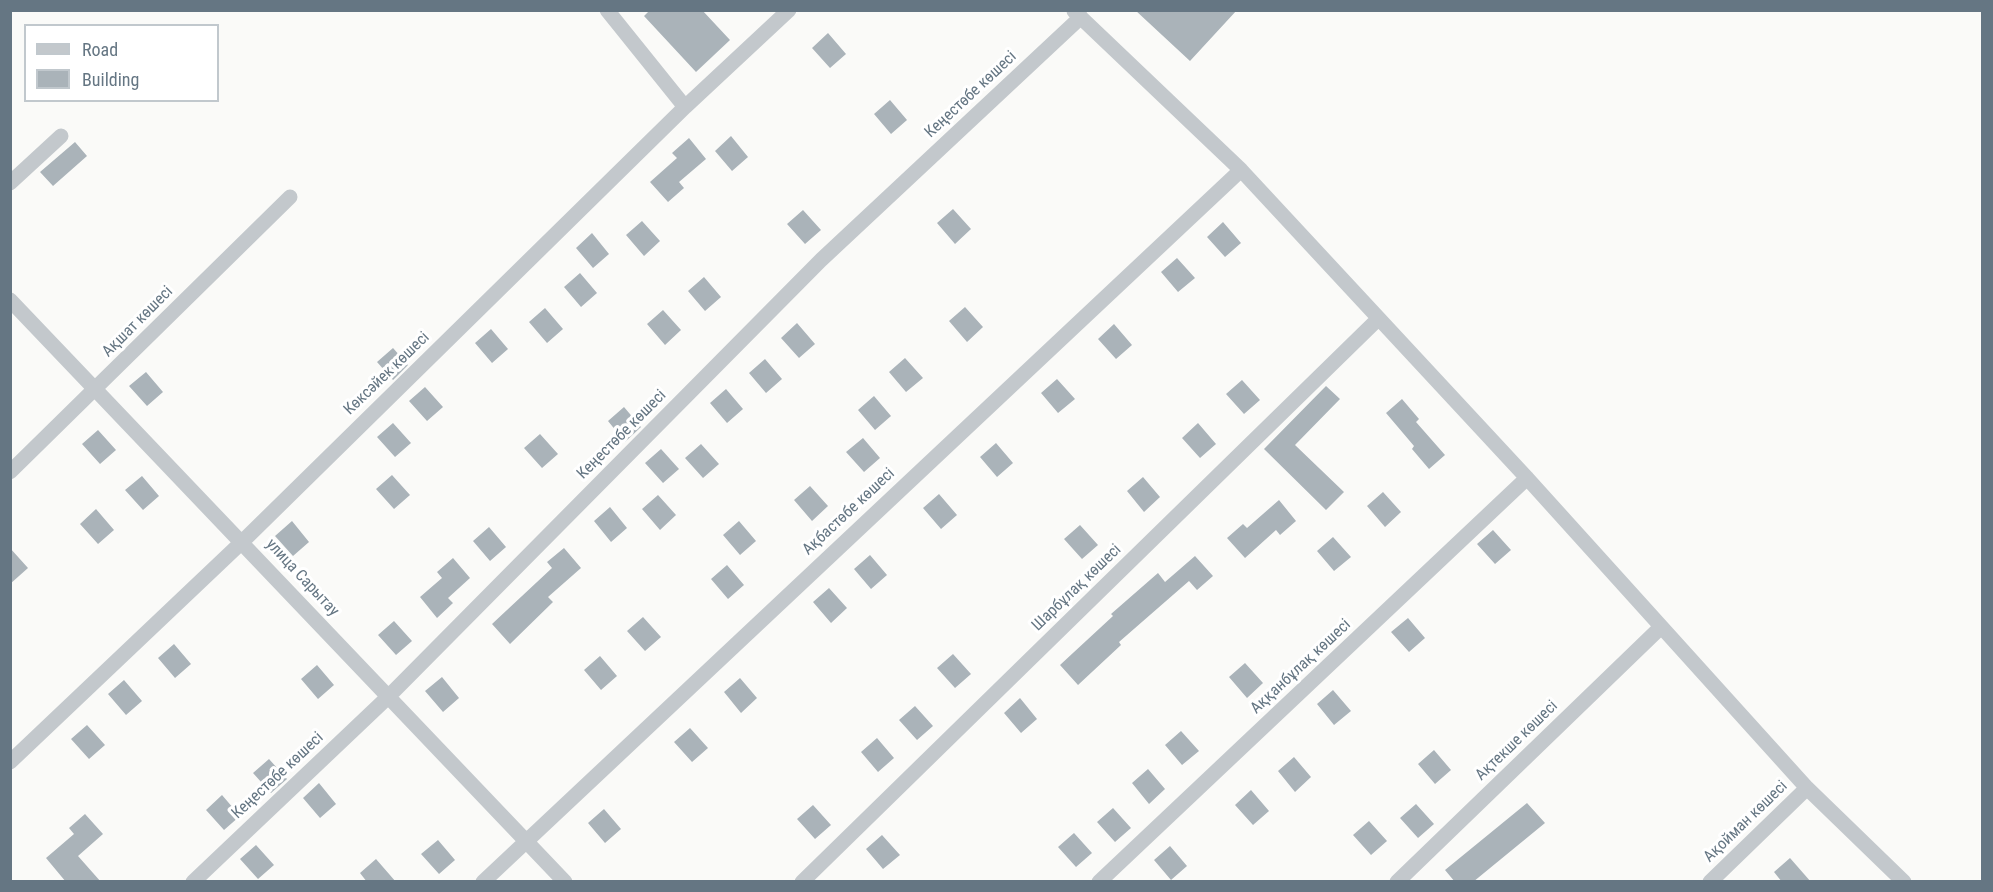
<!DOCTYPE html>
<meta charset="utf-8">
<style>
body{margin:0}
#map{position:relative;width:1993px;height:892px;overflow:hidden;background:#fafaf8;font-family:"Roboto Condensed",sans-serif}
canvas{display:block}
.frame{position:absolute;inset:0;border:12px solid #657683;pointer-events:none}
.legend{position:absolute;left:24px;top:24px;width:195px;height:78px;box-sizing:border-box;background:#fff;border:2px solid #c1c8cd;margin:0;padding:8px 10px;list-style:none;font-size:18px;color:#657683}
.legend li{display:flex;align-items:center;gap:12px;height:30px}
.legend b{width:30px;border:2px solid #c1c8cd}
</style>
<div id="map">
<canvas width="1993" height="892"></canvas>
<div class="frame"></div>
<ul class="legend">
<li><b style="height:8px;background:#c3c8cc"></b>Road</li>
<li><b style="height:16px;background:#aab3b9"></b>Building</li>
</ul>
</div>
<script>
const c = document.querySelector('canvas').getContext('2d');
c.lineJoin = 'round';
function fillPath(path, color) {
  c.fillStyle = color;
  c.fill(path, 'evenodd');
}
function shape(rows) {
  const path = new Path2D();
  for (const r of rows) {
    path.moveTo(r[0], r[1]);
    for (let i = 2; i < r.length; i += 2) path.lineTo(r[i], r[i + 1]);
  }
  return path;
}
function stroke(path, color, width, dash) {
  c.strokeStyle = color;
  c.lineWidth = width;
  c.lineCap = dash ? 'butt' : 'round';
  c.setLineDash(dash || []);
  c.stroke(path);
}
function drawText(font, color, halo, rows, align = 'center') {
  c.font = font + ' "Roboto Condensed",sans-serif';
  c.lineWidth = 6;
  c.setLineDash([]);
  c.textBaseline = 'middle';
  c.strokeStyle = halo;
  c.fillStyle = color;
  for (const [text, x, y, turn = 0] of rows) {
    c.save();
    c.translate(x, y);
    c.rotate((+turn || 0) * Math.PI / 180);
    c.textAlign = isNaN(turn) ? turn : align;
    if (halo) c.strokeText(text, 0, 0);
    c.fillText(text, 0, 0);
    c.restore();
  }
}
fillPath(shape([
 [650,10,702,10,730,40,696,72,644,16],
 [1135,10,1237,10,1190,61],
 [828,33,846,54,830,68,812,48],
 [890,100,907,120,891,134,874,114],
 [731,136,748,157,732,171,715,151],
 [689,138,706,159,679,182,684,188,668,202,650,182,677,158,672,153],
 [75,142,87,156,53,186,40,172],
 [953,209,971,229,955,244,937,223],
 [803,210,821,230,805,244,787,224],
 [642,221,660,241,644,256,626,235],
 [1223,222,1241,243,1225,257,1207,237],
 [592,233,609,254,593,268,576,248],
 [1177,258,1195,278,1178,292,1161,272],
 [580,273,597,293,581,307,564,287],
 [704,277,721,297,705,311,688,291],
 [965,307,983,327,967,342,949,321],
 [545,308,563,329,547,343,529,322],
 [663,310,681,330,665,345,647,324],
 [797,323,815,344,799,358,781,338],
 [1114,324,1132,345,1116,359,1098,339],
 [491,329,508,349,492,363,475,343],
 [393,348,408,365,393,380,377,362],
 [905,358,923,378,906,392,889,372],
 [765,359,782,379,766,393,749,373],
 [146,372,163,392,147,406,129,386],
 [1057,379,1075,399,1058,413,1041,393],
 [1242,380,1260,400,1244,414,1226,394],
 [1326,386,1340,399,1295,445,1344,492,1326,510,1264,449],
 [425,387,443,407,427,421,409,401],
 [726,389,743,409,727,423,710,403],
 [874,396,891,416,875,430,858,410],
 [1402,399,1419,419,1416,422,1445,455,1429,469,1412,449,1414,446,1386,413],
 [624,407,641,427,625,442,608,421],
 [393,423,411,443,395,457,377,437],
 [1198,423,1216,444,1200,458,1182,438],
 [98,430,116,450,100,464,82,444],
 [540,434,558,454,542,468,524,448],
 [863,438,880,458,864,472,846,452],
 [996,443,1013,463,997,477,980,457],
 [701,444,719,464,703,478,685,458],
 [661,449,679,469,663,483,645,463],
 [392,475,410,495,394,509,376,489],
 [142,476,159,496,143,510,125,490],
 [1143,477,1160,497,1144,512,1127,491],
 [810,486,828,506,812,521,794,500],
 [1383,492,1401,512,1385,527,1367,506],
 [939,494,957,515,941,529,923,508],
 [658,495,676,515,660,530,642,509],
 [1279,500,1296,521,1280,535,1276,530,1245,558,1227,538,1243,524,1247,528],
 [610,507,627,528,611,542,594,521],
 [96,509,114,530,98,544,80,524],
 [292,521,309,542,293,556,275,536],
 [739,521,756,541,740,555,723,535],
 [1080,525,1098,545,1082,559,1064,539],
 [489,527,506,547,490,561,473,541],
 [1493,530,1511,550,1495,564,1477,544],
 [1333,537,1351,557,1334,571,1317,551],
 [10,548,28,568,10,584],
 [564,548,581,568,548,597,553,602,510,644,492,624,552,568,547,562],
 [870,555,887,575,871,589,854,569],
 [1195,556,1213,576,1197,590,1189,581,1119,642,1121,645,1078,685,1060,665,1113,616,1111,614,1158,573,1165,582],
 [453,558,470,578,448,598,453,603,437,618,420,597,442,578,437,572],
 [727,565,744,585,728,599,711,579],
 [829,588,847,608,831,623,813,602],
 [643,617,661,637,645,651,627,631],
 [1408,618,1425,638,1409,652,1391,632],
 [394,621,412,641,396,655,378,635],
 [174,644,191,664,175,678,158,658],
 [953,654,971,674,955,688,937,668],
 [600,656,617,676,601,690,584,670],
 [1245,663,1263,683,1247,698,1229,677],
 [317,665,334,685,318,699,301,679],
 [442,677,459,698,443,712,425,691],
 [740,678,757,698,741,713,724,692],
 [124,680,142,701,126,715,108,694],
 [1333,690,1351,711,1334,725,1317,704],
 [1020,698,1037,719,1021,733,1004,713],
 [915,706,933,726,917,740,899,720],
 [87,725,105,745,89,759,71,739],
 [690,728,708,748,692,762,674,742],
 [1181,731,1199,751,1182,765,1165,745],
 [877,738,894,758,878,772,861,752],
 [1434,750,1451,770,1435,784,1418,764],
 [1294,757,1311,777,1295,792,1278,771],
 [269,759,287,779,271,793,253,773],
 [1148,769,1165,789,1149,804,1132,783],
 [319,783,336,804,320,818,303,798],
 [1251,790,1269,811,1253,825,1235,805],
 [222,795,240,816,224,830,206,810],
 [1527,803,1545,823,1473,882,1455,882,1445,870],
 [1416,804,1434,824,1418,838,1400,818],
 [813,805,831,825,815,839,797,819],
 [1113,808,1131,828,1115,842,1097,822],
 [604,809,621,829,605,843,588,823],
 [85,814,103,834,78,856,101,882,66,882,46,858,74,834,69,828],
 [1369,821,1387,841,1371,855,1353,835],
 [1074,833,1092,853,1076,867,1058,847],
 [882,835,900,855,883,869,866,849],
 [438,840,455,860,439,874,421,854],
 [256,845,274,865,258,879,240,859],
 [1170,846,1187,866,1171,880,1154,860],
 [1790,858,1811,882,1782,882,1774,872],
 [376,859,396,882,367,882,360,873]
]), '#aab3b9');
stroke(shape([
 [607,10,685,107],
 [1074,11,1241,170,1527,478,1807,788,1904,882],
 [10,183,61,136],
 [10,300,565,882],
 [10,472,290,197],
 [10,762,243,541,685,107,789,10],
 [193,882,388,697,821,260,1081,17],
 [483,882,1241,170],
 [802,882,1377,320],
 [1099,882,1527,478],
 [1397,882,1661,627],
 [1710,882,1807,788]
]), '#c3c8cc', 15);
drawText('16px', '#657683', '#fff', [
 ["Кеңестөбе көшесі",971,95,-43],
 ["Ақшат көшесі",138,322,-45],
 ["Көксәйек көшесі",387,374,-44],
 ["Кеңестөбе көшесі",622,435,-45],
 ["Ақбастөбе көшесі",849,512,-43],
 ["улица Сарытау",302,578,47],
 ["Шарбұлақ көшесі",1077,588,-44],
 ["Аққанбұлақ көшесі",1301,667,-43],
 ["Ақтекше көшесі",1517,741,-44],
 ["Кеңестөбе көшесі",278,776,-43],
 ["Ақойман көшесі",1746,822,-44]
]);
</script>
